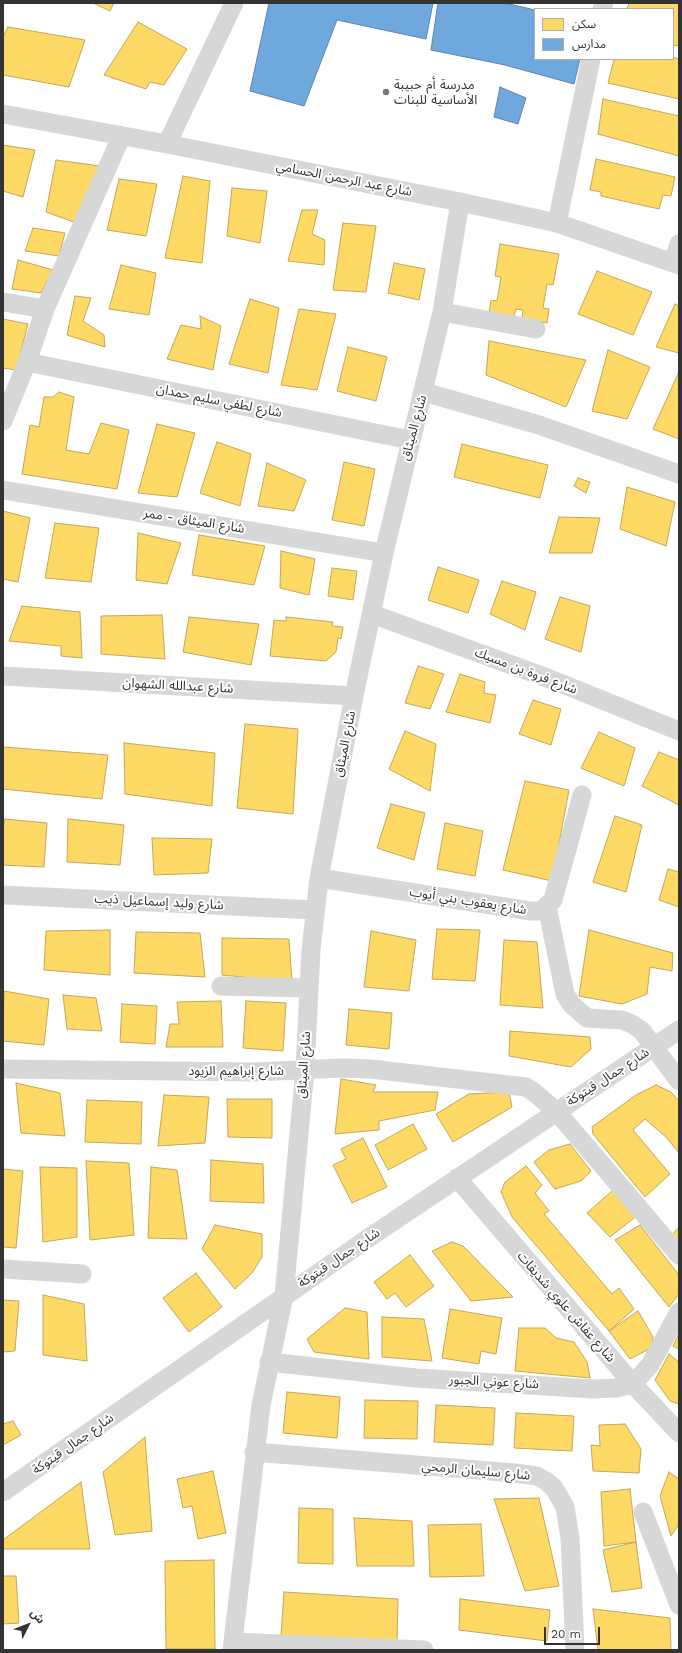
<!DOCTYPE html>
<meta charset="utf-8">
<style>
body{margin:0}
#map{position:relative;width:682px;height:1653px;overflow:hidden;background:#fff;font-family:"Work Sans","Noto Sans Arabic",sans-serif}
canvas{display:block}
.frame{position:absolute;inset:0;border:4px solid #333;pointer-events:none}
.legend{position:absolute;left:534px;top:8px;width:140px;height:52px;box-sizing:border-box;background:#fff;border:1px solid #adadad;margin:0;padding:5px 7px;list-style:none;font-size:12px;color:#333}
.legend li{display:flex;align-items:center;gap:8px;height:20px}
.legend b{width:20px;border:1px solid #adadad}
.north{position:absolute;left:8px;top:1605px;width:40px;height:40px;-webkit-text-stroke:3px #fff;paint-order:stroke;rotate:48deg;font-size:11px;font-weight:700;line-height:16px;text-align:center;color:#333}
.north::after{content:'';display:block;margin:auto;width:14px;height:18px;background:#333;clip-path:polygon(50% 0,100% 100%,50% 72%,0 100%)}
.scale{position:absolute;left:544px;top:1627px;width:56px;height:18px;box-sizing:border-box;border:2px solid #333;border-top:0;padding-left:5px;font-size:12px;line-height:14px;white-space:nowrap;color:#333;-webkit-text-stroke:3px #fff;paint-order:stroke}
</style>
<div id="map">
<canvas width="682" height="1653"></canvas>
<div class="frame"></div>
<ul class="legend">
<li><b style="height:11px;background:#ffd966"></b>سكن</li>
<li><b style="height:11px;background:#6fa8dc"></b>مدارس</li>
</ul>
<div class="north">ش</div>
<div class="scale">20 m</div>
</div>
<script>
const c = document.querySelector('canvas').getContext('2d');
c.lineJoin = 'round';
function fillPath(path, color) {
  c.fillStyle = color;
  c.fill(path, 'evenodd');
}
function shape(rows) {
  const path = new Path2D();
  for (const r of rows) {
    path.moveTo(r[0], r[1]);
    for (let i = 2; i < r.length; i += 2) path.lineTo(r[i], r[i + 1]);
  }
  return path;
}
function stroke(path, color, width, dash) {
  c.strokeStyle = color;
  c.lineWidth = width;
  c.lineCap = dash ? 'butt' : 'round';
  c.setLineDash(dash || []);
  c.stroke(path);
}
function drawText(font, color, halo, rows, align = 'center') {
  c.font = font + ' "Work Sans","Noto Sans Arabic",sans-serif';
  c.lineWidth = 4;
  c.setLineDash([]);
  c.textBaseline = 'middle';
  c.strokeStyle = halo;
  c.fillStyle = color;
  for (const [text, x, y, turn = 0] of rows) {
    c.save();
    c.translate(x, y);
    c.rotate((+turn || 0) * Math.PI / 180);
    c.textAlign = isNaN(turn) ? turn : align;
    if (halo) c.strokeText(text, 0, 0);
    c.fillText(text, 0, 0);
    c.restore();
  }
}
const homes = shape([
 [93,3,114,3,110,11,93,3],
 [629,3,679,3,679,46,673,45,673,9,627,9,629,3],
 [138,22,187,49,164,85,150,82,146,89,104,75,138,22],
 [8,27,85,40,69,87,3,75,3,37,8,27],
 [673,57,679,59,679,99,608,83,614,59,673,59,673,57],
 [603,99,679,116,679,156,598,134,603,99],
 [3,145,35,150,23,197,3,191,3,145],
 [596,159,675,177,671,196,663,195,659,209,601,196,601,192,590,190,596,159],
 [56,160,100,166,79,224,46,212,56,160],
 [183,176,210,181,202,263,165,258,183,176],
 [119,179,157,184,146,236,107,230,119,179],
 [232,188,267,191,260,243,227,236,232,188],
 [302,210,318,210,312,234,325,240,324,265,288,261,302,210],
 [343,223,376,226,366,292,333,290,343,223],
 [33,228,65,233,59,256,25,251,33,228],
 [500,244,559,254,553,285,547,284,543,308,549,309,547,323,522,319,523,310,516,309,514,317,489,313,491,300,497,301,501,277,495,276,500,244],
 [18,260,53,270,41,293,12,289,18,260],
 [394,263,425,269,419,300,388,293,394,263],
 [121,265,156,273,149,315,109,309,121,265],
 [597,271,652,292,633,335,578,314,597,271],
 [75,296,91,298,83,321,104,335,105,347,67,335,75,296],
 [250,299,279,308,268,373,229,364,250,299],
 [675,304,679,306,679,353,656,347,675,304],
 [299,309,336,314,317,390,281,385,299,309],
 [200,316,221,326,213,370,167,359,181,325,201,329,200,316],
 [3,319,28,324,16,370,3,368,3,319],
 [489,341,586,360,566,407,486,375,489,341],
 [348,347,387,357,376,401,337,391,348,347],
 [608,350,650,367,627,419,592,411,608,350],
 [678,374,679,374,679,439,653,429,678,374],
 [59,392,74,397,66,450,89,454,101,423,129,430,117,489,22,474,30,425,39,427,44,397,53,397,59,392],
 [157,424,195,433,177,497,138,493,157,424],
 [217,442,251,454,240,506,200,493,217,442],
 [462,444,548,465,540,498,454,477,462,444],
 [344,462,375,469,364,526,332,520,344,462],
 [267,463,306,480,294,511,258,506,267,463],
 [578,478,590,482,586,493,574,486,578,478],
 [627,487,675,502,666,546,620,529,627,487],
 [3,511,30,518,18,582,3,579,3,511],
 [559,517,600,518,592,553,549,553,559,517],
 [55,523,99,528,91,582,45,578,55,523],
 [138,533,181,543,167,584,136,580,138,533],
 [199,535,265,546,254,585,192,575,199,535],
 [281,551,315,559,309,595,280,588,281,551],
 [438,567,479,580,468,613,428,600,438,567],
 [332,568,357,571,353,600,328,596,332,568],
 [502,581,536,592,525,630,490,614,502,581],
 [560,597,590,606,581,652,545,639,560,597],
 [22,606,80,612,82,658,61,656,61,646,9,641,22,606],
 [162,615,165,659,101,654,101,616,162,615],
 [189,617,259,624,251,665,183,652,189,617],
 [286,617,333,622,332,626,343,627,341,639,338,638,336,652,326,661,270,656,274,620,286,621,286,617],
 [418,666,444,674,430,709,405,703,418,666],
 [460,674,485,682,484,693,496,695,490,723,446,712,460,674],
 [533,700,561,709,551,745,519,734,533,700],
 [245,724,298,729,293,814,237,808,245,724],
 [405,731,436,744,430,791,389,769,405,731],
 [599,732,635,748,624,786,581,768,599,732],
 [124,743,215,753,212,806,125,794,124,743],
 [3,747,108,755,102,799,3,789,3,747],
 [659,752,679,760,679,805,642,786,659,752],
 [525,781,569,790,552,881,503,870,525,781],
 [391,804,425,813,414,860,377,848,391,804],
 [615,816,642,825,626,892,593,882,615,816],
 [5,819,47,823,44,867,3,865,3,829,5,819],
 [68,819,124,825,120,865,67,862,68,819],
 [445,823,483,831,475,876,437,869,445,823],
 [152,838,212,839,208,873,154,875,152,838],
 [668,869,679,872,679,907,659,900,668,869],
 [437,929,480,930,475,981,432,979,437,929],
 [110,930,110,975,44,970,46,931,110,930],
 [589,930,673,953,672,971,650,967,647,994,622,1004,579,996,589,930],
 [371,931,416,940,409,991,364,987,371,931],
 [136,932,200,933,205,977,134,973,136,932],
 [222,938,289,939,292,982,222,975,222,938],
 [504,940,537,942,543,1008,500,1005,504,940],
 [4,991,49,999,44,1045,3,1041,4,991],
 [63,995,96,998,102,1031,67,1029,63,995],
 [221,1001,223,1047,166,1047,170,1024,179,1024,177,1002,221,1001],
 [246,1001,286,1003,283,1051,243,1048,246,1001],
 [122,1004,157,1006,155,1044,120,1042,122,1004],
 [349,1009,392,1013,389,1049,346,1045,349,1009],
 [510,1031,590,1037,591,1049,571,1067,509,1056,510,1031],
 [341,1079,376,1085,373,1092,438,1092,435,1110,379,1121,379,1130,335,1134,341,1079],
 [16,1083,60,1093,65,1136,21,1133,16,1083],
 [656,1085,671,1092,679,1101,679,1153,666,1137,645,1119,633,1130,670,1174,645,1197,593,1134,592,1127,636,1095,656,1085],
 [509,1092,512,1107,453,1142,436,1114,469,1094,509,1092],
 [164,1095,209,1097,205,1143,158,1146,164,1095],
 [227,1099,272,1099,272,1138,228,1137,227,1099],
 [87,1100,142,1102,141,1144,85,1142,87,1100],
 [413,1124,427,1149,388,1170,375,1145,413,1124],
 [363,1138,387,1187,352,1203,333,1165,346,1159,341,1149,363,1138],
 [570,1144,591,1171,581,1181,555,1189,534,1162,549,1150,570,1144],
 [211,1160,263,1164,264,1203,210,1201,211,1160],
 [86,1161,129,1163,134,1235,90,1240,86,1161],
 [526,1166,542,1185,535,1193,549,1211,544,1214,612,1294,619,1288,634,1309,609,1331,512,1217,501,1192,505,1182,526,1166],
 [40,1167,77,1168,77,1237,43,1242,40,1167],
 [151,1167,177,1170,187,1239,148,1238,151,1167],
 [3,1169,23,1171,16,1248,3,1247,3,1169],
 [613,1190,638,1215,610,1237,587,1213,613,1190],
 [215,1225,262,1234,262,1257,252,1273,235,1289,202,1249,215,1225],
 [640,1225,679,1275,679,1294,669,1307,615,1240,640,1225],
 [679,1227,679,1241,672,1235,679,1227],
 [452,1242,463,1246,513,1297,471,1301,432,1251,452,1242],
 [410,1255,434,1286,406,1307,395,1293,387,1299,374,1282,410,1255],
 [196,1273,222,1307,189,1332,163,1298,196,1273],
 [43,1295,84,1304,87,1361,43,1355,43,1295],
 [3,1300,19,1301,15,1351,3,1352,3,1300],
 [345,1308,367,1312,369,1359,314,1352,307,1339,345,1308],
 [450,1309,502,1318,496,1354,481,1351,479,1364,442,1358,450,1309],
 [638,1311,653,1337,651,1348,630,1359,609,1331,638,1311],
 [382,1317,424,1319,432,1361,382,1357,382,1317],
 [519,1328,545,1328,556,1338,574,1342,587,1362,590,1378,515,1371,519,1328],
 [679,1334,679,1349,673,1346,679,1334],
 [669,1354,679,1362,679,1404,670,1401,655,1380,669,1354],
 [287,1392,340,1397,337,1438,283,1433,287,1392],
 [365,1400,418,1401,417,1439,364,1438,365,1400],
 [436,1405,495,1408,493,1445,434,1442,436,1405],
 [516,1413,574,1416,572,1451,514,1448,516,1413],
 [13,1421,21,1435,3,1445,3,1424,13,1421],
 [625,1424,641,1449,639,1473,593,1471,591,1445,600,1446,599,1425,625,1424],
 [145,1437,152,1531,115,1535,103,1472,145,1437],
 [213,1471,226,1533,198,1539,192,1506,183,1508,177,1479,213,1471],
 [669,1472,679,1479,679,1524,671,1536,660,1496,669,1472],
 [81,1482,90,1549,3,1549,3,1540,81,1482],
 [630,1489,636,1542,604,1546,601,1492,630,1489],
 [539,1498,559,1586,525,1591,494,1499,539,1498],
 [299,1508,333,1509,333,1564,298,1563,299,1508],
 [354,1518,412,1521,414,1566,357,1566,354,1518],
 [481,1524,484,1576,430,1577,428,1525,481,1524],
 [636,1542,642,1588,612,1592,603,1550,636,1542],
 [214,1560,215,1649,166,1649,165,1561,214,1560],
 [3,1576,16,1576,19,1623,3,1624,3,1576],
 [284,1592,398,1599,397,1645,281,1636,284,1592],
 [460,1599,550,1610,547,1641,459,1630,460,1599],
 [593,1609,670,1618,671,1650,598,1650,593,1609]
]);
fillPath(homes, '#ffd966');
stroke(homes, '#c2a757', 1);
const schools = shape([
 [269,3,433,3,426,39,337,20,304,106,250,91,269,3],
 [438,3,505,3,535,10,535,59,580,59,574,84,505,65,431,50,438,3],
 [500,87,526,98,518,124,494,117,500,87]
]);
fillPath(schools, '#6fa8dc');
stroke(schools, '#5d85a9', 1);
stroke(shape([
 [602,9,604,3],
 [3,114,167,144,460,202,557,223,679,265],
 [167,144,234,3],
 [557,223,591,59],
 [673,262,679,244],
 [3,302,45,309],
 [442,312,536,329],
 [27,362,410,440],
 [424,392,539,425,679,474],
 [3,421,27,362,45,309,121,137],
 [3,490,384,553],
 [372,614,550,679,679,731],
 [3,676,354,696],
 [319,878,530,911,541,911,553,900,582,795],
 [3,895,315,910],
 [547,907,565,994,571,1004,587,1018,622,1020,632,1024,642,1031,679,1081],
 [221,986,307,988],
 [3,1069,254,1072,342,1068,371,1069,526,1087,535,1093,556,1111,679,1255],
 [457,1178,633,1384,679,1433],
 [3,1269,82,1274],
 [269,1362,416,1378,593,1389,616,1388,633,1384,650,1365,679,1312],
 [254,1452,515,1473,537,1476,546,1481,554,1488,565,1507,570,1538,575,1650],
 [3,1492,370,1237,679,1030],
 [643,1512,679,1605],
 [233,1642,424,1650],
 [232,1650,261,1405,284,1296,305,1069,311,950,319,878,354,696,384,553,442,312,460,202]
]), '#d7d7d7', 19);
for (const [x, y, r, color] of [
 [386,92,4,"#7a7a7a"]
]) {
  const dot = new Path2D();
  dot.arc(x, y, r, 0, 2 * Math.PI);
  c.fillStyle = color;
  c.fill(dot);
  stroke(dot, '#fff', 1.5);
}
drawText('13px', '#333', '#fff', [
 ["مدرسة أم حبيبة",394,85],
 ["الأساسية للبنات",394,100]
], 'left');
drawText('13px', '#333', '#fff', [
 ["شارع عبد الرحمن الحسامي",344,179,11],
 ["شارع لطفي سليم حمدان",219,401,11],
 ["شارع الميثاق",414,428,-75],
 ["شارع الميثاق - ممر",194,521,9],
 ["شارع فروة بن مسيك",526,671,21],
 ["شارع عبدالله الشهوان",178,686,3],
 ["شارع الميثاق",345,744,-79],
 ["شارع يعقوب بني أيوب",468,901,9],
 ["شارع وليد إسماعيل ذيب",159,902,3],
 ["شارع الميثاق",304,1065,-86],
 ["شارع إبراهيم الزيود",236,1071],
 ["شارع جمال قيتوكة",608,1077,-33],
 ["شارع جمال قيتوكة",339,1258,-34],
 ["شارع عفاش علوي شديفات",566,1307,49],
 ["شارع عوني الجبور",494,1382,3],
 ["شارع جمال قيتوكة",73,1444,-35],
 ["شارع سليمان الرمحي",476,1471,5]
]);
</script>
